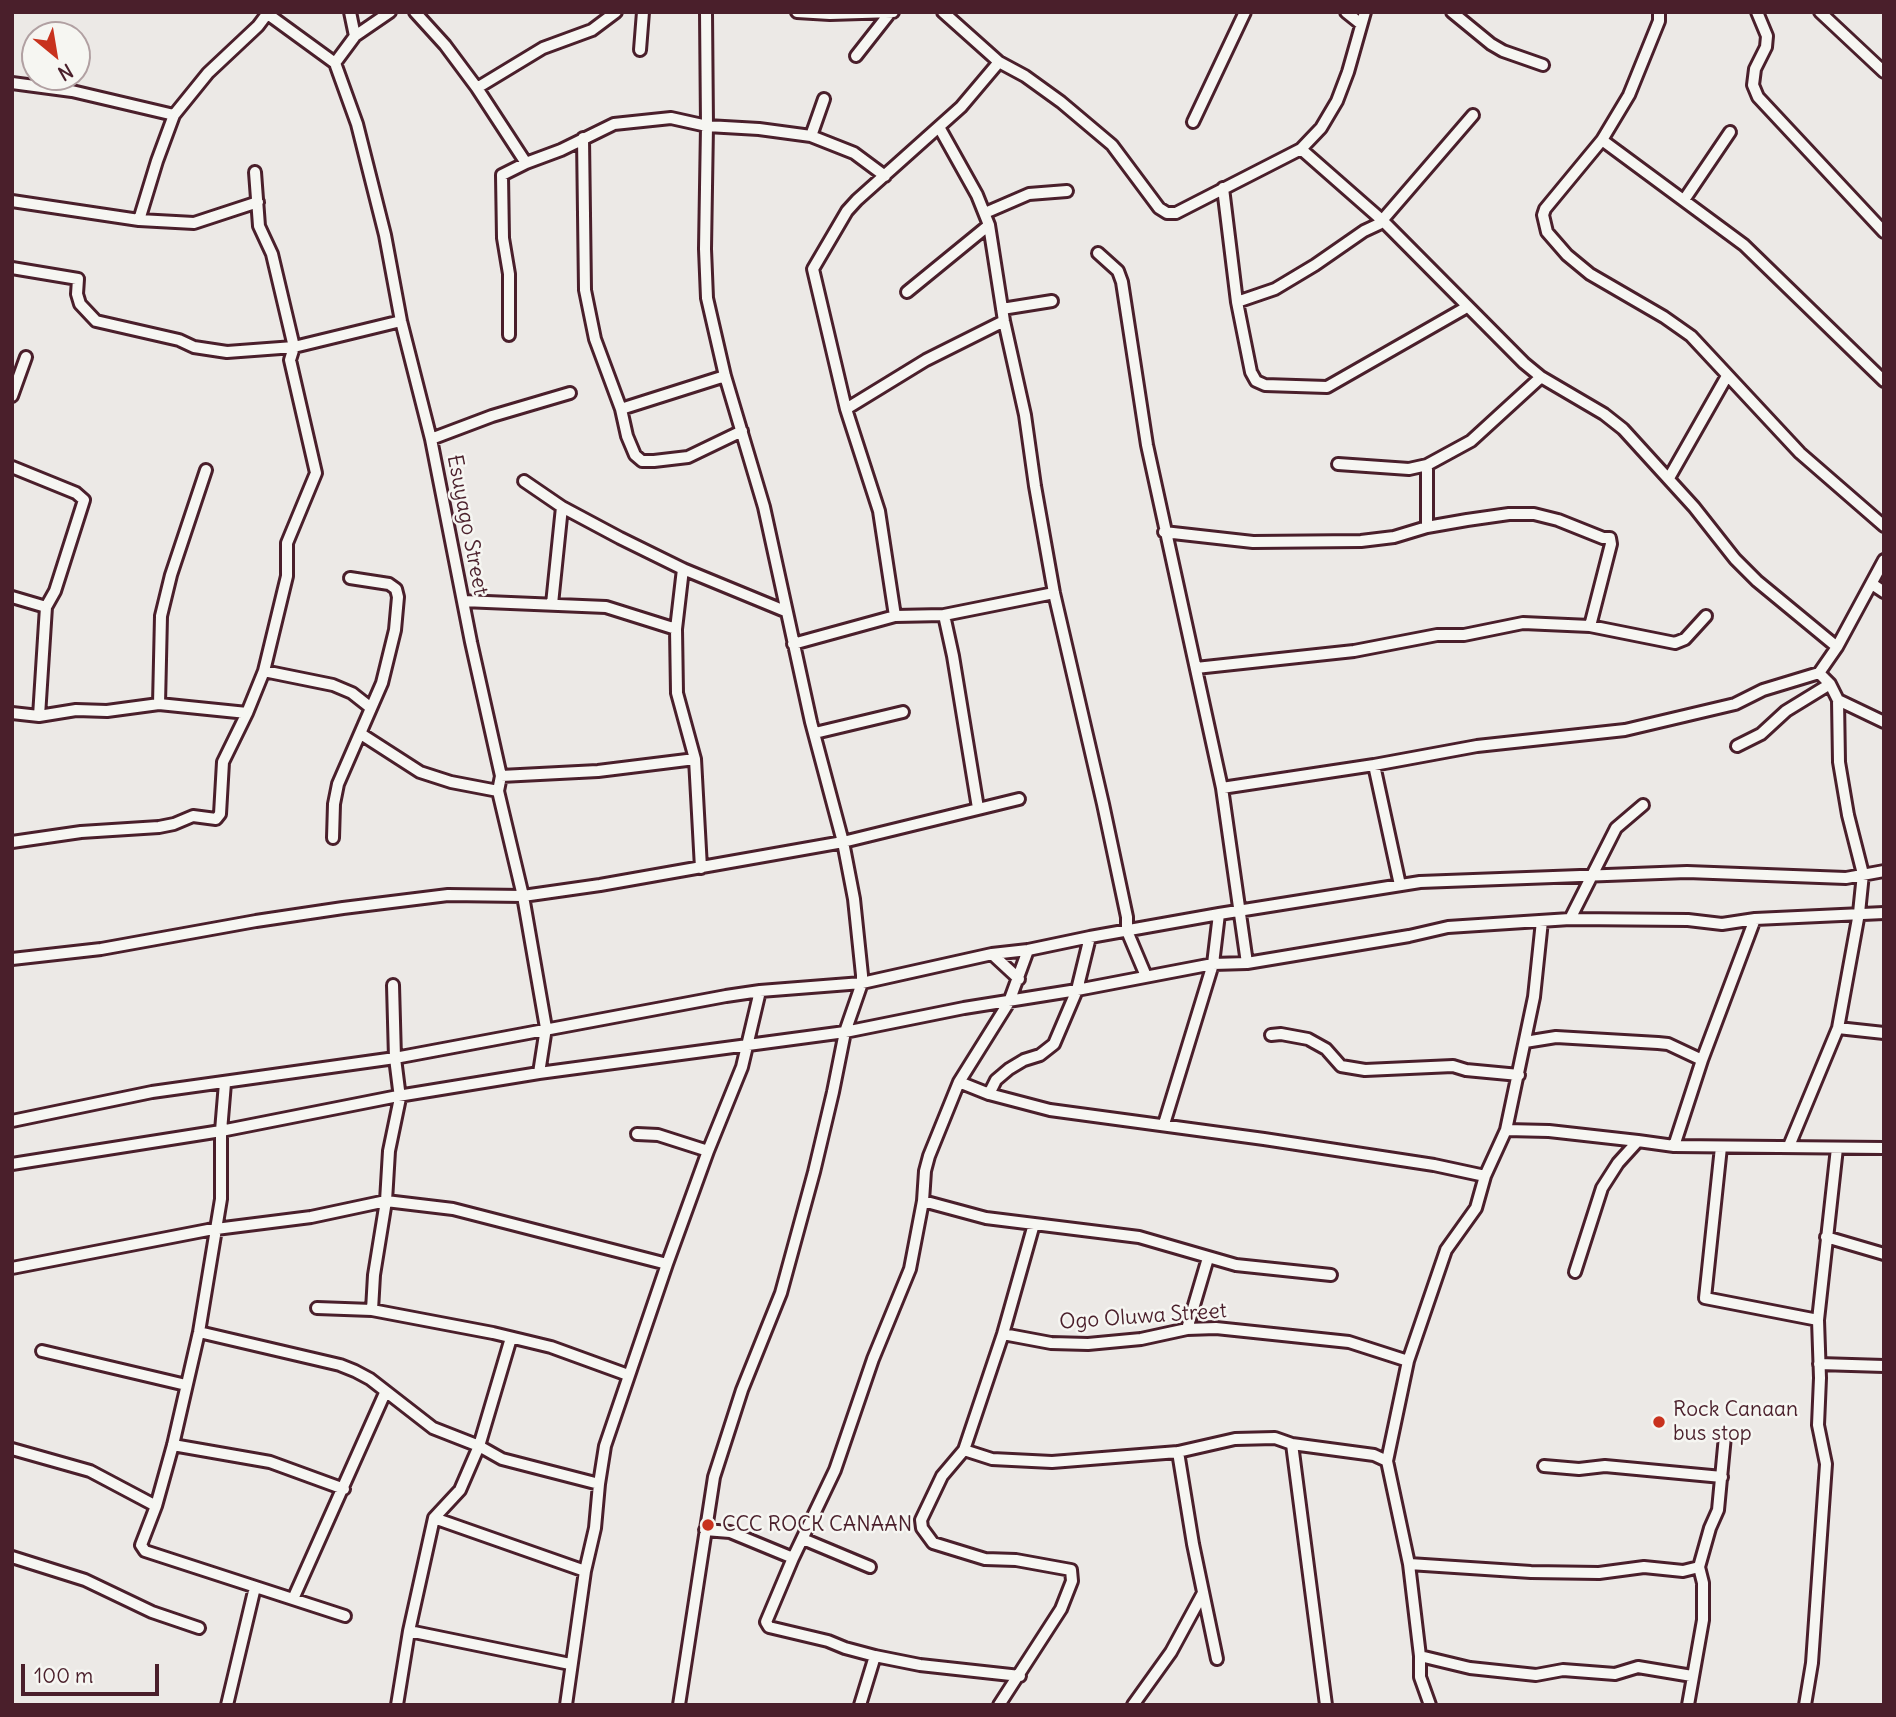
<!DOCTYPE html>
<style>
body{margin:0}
#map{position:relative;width:1896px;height:1717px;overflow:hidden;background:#ece9e6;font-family:Delius,sans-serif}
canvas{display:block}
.frame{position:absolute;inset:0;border:14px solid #4a1f2b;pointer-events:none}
.north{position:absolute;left:21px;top:21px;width:70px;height:70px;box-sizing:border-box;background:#f6f6f2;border:2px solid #b1a0a2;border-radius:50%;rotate:150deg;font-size:19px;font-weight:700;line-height:28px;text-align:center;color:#4a1f2b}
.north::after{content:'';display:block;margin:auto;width:24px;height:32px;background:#c8321e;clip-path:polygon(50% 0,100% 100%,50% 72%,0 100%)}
.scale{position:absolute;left:21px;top:1664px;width:138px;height:32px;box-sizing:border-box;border:4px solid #4a1f2b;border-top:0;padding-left:9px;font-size:21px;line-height:24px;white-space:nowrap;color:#4a1f2b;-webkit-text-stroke:5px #f6f6f2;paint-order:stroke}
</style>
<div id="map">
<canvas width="1896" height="1717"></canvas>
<div class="frame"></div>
<div class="north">N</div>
<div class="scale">100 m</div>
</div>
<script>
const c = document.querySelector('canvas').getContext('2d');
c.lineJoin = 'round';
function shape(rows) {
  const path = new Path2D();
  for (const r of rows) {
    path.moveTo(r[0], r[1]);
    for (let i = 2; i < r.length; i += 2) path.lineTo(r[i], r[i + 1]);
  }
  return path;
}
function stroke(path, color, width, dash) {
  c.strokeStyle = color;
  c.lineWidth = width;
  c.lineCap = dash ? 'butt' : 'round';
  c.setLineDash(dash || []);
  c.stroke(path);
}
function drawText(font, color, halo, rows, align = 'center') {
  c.font = font + ' Delius,sans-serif';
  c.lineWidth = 5;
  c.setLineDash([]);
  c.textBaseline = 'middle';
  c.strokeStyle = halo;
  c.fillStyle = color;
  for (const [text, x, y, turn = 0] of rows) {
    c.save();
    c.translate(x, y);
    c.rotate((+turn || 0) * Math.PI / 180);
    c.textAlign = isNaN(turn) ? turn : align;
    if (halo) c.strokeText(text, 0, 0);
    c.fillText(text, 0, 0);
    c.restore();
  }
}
const minor = shape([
 [265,12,335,63],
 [350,12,355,36],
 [390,12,355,36,335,63,357,124,385,235,401,321,431,439,471,642,501,776,498,791,523,896,546,1028,539,1073],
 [415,12,445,45,477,88,526,163],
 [797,12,830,14,893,12],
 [943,12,999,62,1025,76,1061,102,1112,145,1159,208,1167,213,1176,213,1301,149,1321,128,1337,101,1348,72,1365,12],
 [1346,12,1361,24],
 [1452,12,1491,44,1503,51,1543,65],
 [1659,12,1659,21,1629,95,1602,140,1545,209,1543,215,1547,232,1567,255,1590,274,1664,317,1691,336,1800,453,1884,526],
 [1757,12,1767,36,1766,47,1755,69,1753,85,1758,97,1884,232],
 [1820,12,1884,72],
 [640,50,643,12],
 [856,56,889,14],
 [12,83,72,91,174,115],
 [477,88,543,48,592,30,616,12],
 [1193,122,1245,12],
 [939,127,977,195,989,225,1004,321,1025,415,1035,486,1054,593,1103,804,1127,917,1127,931,1146,976],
 [811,136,824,99],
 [583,138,585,290,595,339,621,409,627,436,635,455,642,461,654,461,688,457,742,431],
 [1602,140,1744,245,1884,381],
 [1301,149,1383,221,1524,363,1541,377,1604,414,1623,429,1694,507,1735,559,1757,581,1837,647],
 [1223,188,1237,302,1251,372,1256,381,1265,385,1327,387,1467,307],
 [1684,200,1730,132],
 [12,201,139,220,194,223,258,202],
 [985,213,1029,194,1067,191],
 [139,220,157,161,174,115,208,73,258,26,267,14],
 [1098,253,1118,271,1122,282,1147,445,1222,788,1247,963],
 [12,268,78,279,77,294,80,304,96,321,179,340,194,347,227,352,294,347,401,321],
 [907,292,989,225],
 [1237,302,1275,289,1315,265,1364,231,1379,224,1473,115],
 [1002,309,1052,301],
 [509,335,509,274,503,238,502,175,526,163,561,150,614,124,671,118,707,126,759,129,811,136,854,153,885,176],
 [12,396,26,357],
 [621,409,725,376],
 [846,409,926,360,1004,321],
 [431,439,492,416,570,393],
 [1338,464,1409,469,1427,465,1471,441,1541,377],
 [12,467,76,493,84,500,55,591,46,607,39,716],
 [1669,478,1727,376],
 [524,481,562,507,620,538,683,569,785,611],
 [1427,527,1427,465],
 [1164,532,1253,542,1361,541,1394,537,1427,527,1467,520,1509,514,1534,514,1558,520,1603,538,1610,538,1611,544,1590,626],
 [683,569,676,629,677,693,695,759,701,868],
 [1872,584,1884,592],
 [12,597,46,607],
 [463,601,606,607,676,629],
 [552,604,562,507],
 [944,615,953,656,978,808],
 [895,616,879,511,846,409,813,269,847,211,857,200,961,107,999,62],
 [793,644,895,616,944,615,1054,593],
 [1196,668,1354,651,1437,635,1464,635,1523,623,1590,626,1675,643,1685,639,1706,616],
 [264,671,333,685,352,693,371,708],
 [1819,673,1837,647,1884,560],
 [159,704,161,616,171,575,206,470],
 [12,713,39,716,76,710,107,711,159,704,247,713],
 [815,733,903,712],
 [361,734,420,772,451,782,498,791],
 [1737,746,1761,734,1786,711,1830,684],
 [1374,765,1400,885],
 [501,776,598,771,695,759],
 [1222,788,1374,765,1477,746,1625,730,1735,704,1763,690,1819,673,1830,684,1838,700,1884,722],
 [333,838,334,804,338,784,382,683,395,630,398,597,396,589,389,584,350,578],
 [12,842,81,832,159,827,174,824,193,816,216,819,220,814,223,762,247,713,264,671,287,576,287,543,316,473,290,360,294,347,272,254,259,226,255,172],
 [1570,919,1616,828,1643,805],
 [992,954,1019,979],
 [12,959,101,949,256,921,343,908,448,895,523,896,600,885,843,842,1019,799],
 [393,985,395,1058,400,1098,389,1151,386,1201,374,1275,372,1310,493,1333,551,1347,628,1375],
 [1838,1028,1884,1033],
 [1271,1035,1281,1034,1308,1039,1326,1049,1341,1066,1365,1070,1453,1066,1466,1070,1519,1075],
 [1525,1042,1556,1037,1658,1043,1668,1044,1702,1060],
 [959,1082,989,1094,1050,1110,1264,1139,1434,1165,1485,1176],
 [225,1083,221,1131,221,1199,199,1332,173,1445,156,1506,141,1545,145,1551,345,1616],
 [989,1094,996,1080,1009,1069,1024,1060,1040,1055,1054,1044,1077,990,1090,937],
 [12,1121,152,1092,395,1058,726,996,760,991,862,983,992,954,1028,950,1090,937,1219,914,1420,882,1687,872,1846,878,1884,871],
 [1164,1124,1213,964,1219,914],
 [1506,1130,1534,997,1542,921],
 [637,1134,658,1135,708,1151],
 [1674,1146,1702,1060,1755,919],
 [1789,1146,1838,1028,1859,913,1863,874,1848,815,1839,762,1838,700],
 [1721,1147,1705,1298,1818,1320],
 [12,1164,221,1131,398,1096,539,1073,845,1032,964,1008,1077,990,1213,964,1247,963,1409,936,1448,927,1570,919,1688,920,1722,924,1755,919,1884,913],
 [923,1201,986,1218,1139,1237,1236,1265,1331,1275],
 [1826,1237,1884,1254],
 [12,1268,208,1230,311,1217,386,1201,453,1209,667,1264],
 [1575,1272,1602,1188,1618,1163,1638,1141,1674,1146,1884,1148],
 [317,1308,372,1310],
 [1187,1329,1208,1258],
 [199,1332,340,1365,355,1371,370,1379,433,1428,479,1446,502,1459,599,1484],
 [1003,1334,1051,1343,1088,1344,1141,1339,1187,1329,1216,1328,1349,1342,1408,1361],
 [42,1351,186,1385],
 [1819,1364,1884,1366],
 [1292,1444,1326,1705],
 [173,1445,270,1462,344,1489],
 [12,1449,90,1471,156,1506],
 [964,1450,992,1459,1052,1462,1178,1452,1235,1439,1275,1438,1292,1444,1374,1455,1387,1461],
 [1178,1452,1193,1544,1217,1659],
 [1544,1466,1579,1469,1605,1466,1722,1477],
 [434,1518,585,1571],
 [705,1530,730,1532,793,1558],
 [803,1539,870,1567],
 [12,1557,85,1580,152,1612,199,1628],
 [1409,1564,1531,1572,1599,1573,1644,1567,1683,1571,1699,1567],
 [293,1599,385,1393],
 [409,1631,570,1664],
 [1420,1656,1470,1668,1536,1675,1563,1670,1615,1674,1638,1667,1692,1676],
 [1020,1676,920,1665,875,1656,845,1648,828,1641,769,1627,766,1622,793,1558,835,1470,873,1359,910,1269,923,1201,925,1171,929,1156,959,1082,1009,1002,1028,950],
 [227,1705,255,1587],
 [397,1705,409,1631,434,1518,460,1490,479,1446,511,1338],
 [566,1705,585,1571,595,1528,599,1484,605,1446,667,1264,708,1151,742,1067,760,991],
 [679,1705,714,1477,742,1390,781,1293,814,1172,833,1092,845,1032,862,983,862,975,854,899,843,842,811,722,764,507,725,376,707,298,705,249,707,126,706,12],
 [860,1705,875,1656],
 [999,1705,1061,1609,1072,1581,1071,1570,1016,1560,985,1559,933,1543,922,1528,921,1520,942,1476,964,1450,1003,1334,1034,1224],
 [1133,1705,1171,1652,1203,1593],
 [1430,1705,1420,1677,1420,1656,1409,1564,1387,1461,1408,1361,1446,1250,1476,1208,1485,1176,1506,1130,1549,1131,1638,1141],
 [1688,1705,1703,1620,1703,1583,1699,1567,1710,1528,1718,1510,1725,1436],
 [1805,1705,1812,1663,1826,1464,1818,1425,1820,1378,1818,1320,1837,1148]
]);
stroke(minor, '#4a1f2b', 16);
stroke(minor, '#f6f6f2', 10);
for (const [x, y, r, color] of [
 [1659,1422,7,"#c8321e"],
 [708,1525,7,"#c8321e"]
]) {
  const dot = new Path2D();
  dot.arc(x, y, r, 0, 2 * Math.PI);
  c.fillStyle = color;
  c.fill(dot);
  stroke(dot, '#f6f6f2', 2.5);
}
drawText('21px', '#4a1f2b', '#f6f6f2', [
 ["Esuyago Street",467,525,79],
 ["Ogo Oluwa Street",1143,1317,-4]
]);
drawText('21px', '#4a1f2b', '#f6f6f2', [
 ["Rock Canaan",1673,1410],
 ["bus stop",1673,1434],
 ["CCC ROCK CANAAN",722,1525]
], 'left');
</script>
